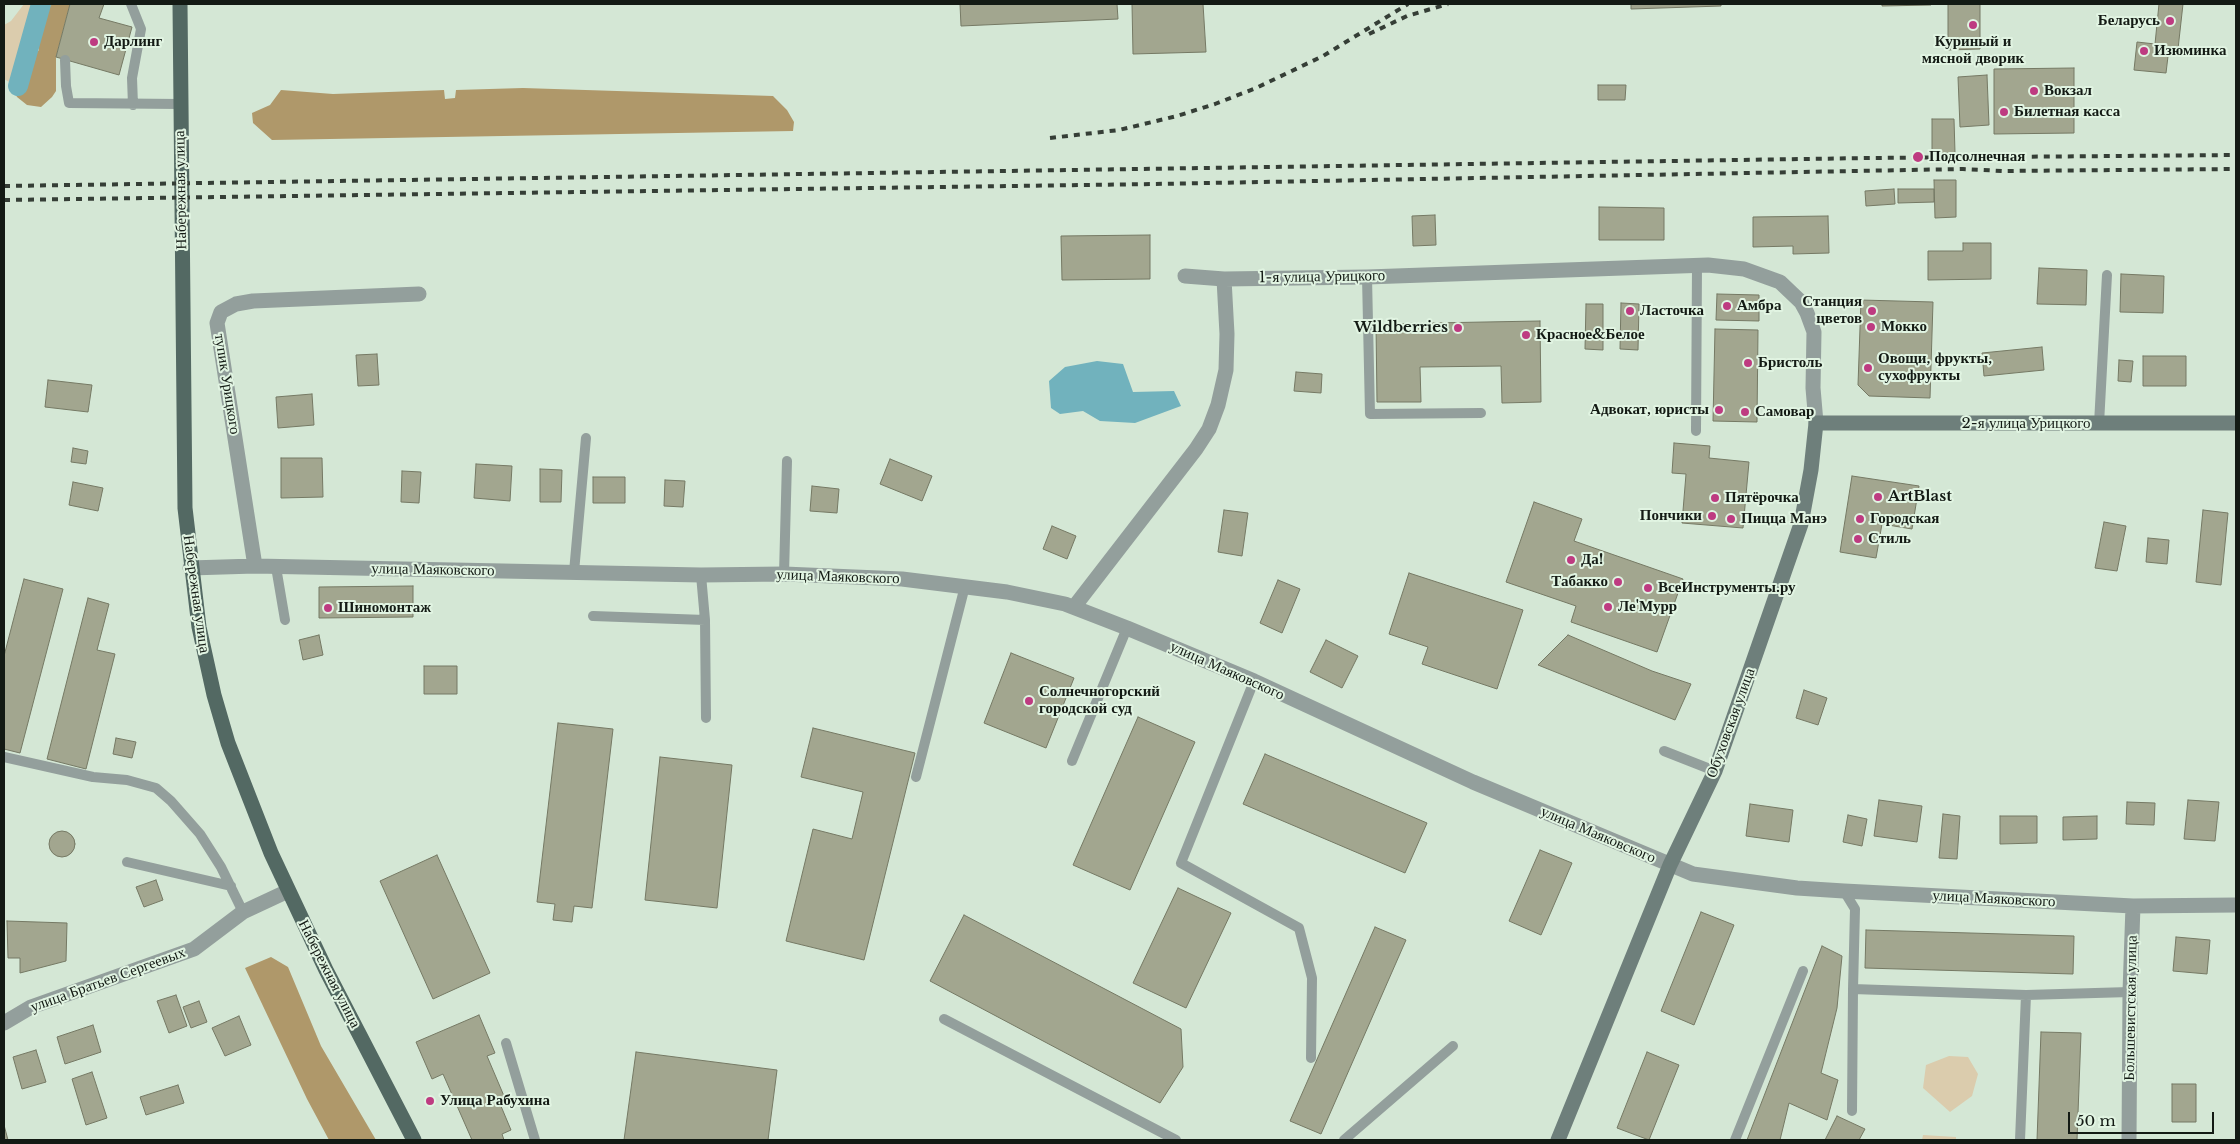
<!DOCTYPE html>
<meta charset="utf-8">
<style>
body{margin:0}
#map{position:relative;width:2240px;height:1144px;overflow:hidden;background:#d4e7d5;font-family:"Libre Baskerville",serif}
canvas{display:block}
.frame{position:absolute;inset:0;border:5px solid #131a14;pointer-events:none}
.scale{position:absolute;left:2068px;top:1112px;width:146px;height:22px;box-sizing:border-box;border:2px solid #131a14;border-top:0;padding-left:6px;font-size:15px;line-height:18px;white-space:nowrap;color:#131a14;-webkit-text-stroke:4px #e1f4e2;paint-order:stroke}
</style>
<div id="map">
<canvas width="2240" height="1144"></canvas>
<div class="frame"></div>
<div class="scale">50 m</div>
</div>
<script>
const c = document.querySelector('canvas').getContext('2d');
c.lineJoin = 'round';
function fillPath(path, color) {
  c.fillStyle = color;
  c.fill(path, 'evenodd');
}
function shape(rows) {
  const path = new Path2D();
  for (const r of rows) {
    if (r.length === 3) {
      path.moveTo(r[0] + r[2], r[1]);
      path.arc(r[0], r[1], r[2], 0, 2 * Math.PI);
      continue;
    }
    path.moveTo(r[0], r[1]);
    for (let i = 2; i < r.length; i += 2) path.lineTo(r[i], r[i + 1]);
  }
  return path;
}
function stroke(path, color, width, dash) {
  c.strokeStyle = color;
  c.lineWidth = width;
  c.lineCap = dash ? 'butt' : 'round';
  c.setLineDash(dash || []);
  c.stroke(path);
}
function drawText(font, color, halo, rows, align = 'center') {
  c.font = font + ' "Libre Baskerville",serif';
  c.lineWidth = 4;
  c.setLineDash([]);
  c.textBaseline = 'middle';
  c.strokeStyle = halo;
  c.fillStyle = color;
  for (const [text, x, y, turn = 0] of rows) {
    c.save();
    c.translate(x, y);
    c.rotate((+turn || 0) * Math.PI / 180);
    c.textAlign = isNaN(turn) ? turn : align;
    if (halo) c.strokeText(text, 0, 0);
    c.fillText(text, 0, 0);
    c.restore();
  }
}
fillPath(shape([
 [24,4,52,4,43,16,39,30,39,50,21,72,9,82,4,79,4,25,11,21],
 [1949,1056,1968,1057,1978,1074,1972,1096,1950,1112,1923,1088,1926,1065],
 [1923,1135,1956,1137,1956,1140,1922,1140]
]), '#dbccad');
fillPath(shape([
 [52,4,70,4,56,57,56,91,52,97,41,107,27,105,17,97,9,82,21,72,39,50,39,30,43,16],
 [523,88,773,96,787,110,794,122,793,131,272,140,253,123,252,113,270,105,281,90,333,94,444,90,445,99,455,98,456,90],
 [271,957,288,967,321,1046,376,1140,329,1140,307,1099,245,968]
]), '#af986a');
fillPath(shape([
 [1097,361,1123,364,1133,392,1174,391,1181,406,1135,423,1100,421,1083,411,1060,414,1051,408,1049,381,1065,367]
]), '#71b2bd');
stroke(shape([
 [18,86,41,4]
]), '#71b2bd', 20);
const building = shape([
 [70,4,104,4,99,18,132,27,119,75,56,57,70,4],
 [960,4,1117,4,1118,19,961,26,960,4],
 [1132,4,1203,4,1206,52,1133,54,1132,4],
 [1631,4,1721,4,1721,6,1631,9,1631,4],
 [1882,4,1931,4,1931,5,1882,6,1882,4],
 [1948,4,1980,4,1980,49,1948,50,1948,4],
 [2159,4,2183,4,2178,49,2169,48,2166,73,2134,70,2137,42,2155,44,2159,4],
 [2074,68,2074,133,1994,134,1994,69,2074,68],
 [1987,75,1989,125,1960,127,1958,77,1987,75],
 [1598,85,1626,85,1625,100,1598,100,1598,85],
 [1932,119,1954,119,1955,153,1932,153,1932,119],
 [1934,180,1956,180,1956,217,1935,218,1934,180],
 [1894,189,1895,204,1866,206,1865,191,1894,189],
 [1898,189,1934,189,1934,202,1898,203,1898,189],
 [1599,207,1664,208,1664,240,1599,240,1599,207],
 [1435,215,1436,245,1413,246,1412,216,1435,215],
 [1828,216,1829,253,1793,254,1793,246,1753,247,1753,217,1828,216],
 [1150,235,1150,279,1062,280,1061,236,1150,235],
 [1963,243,1991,243,1991,279,1928,280,1928,251,1963,251,1963,243],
 [2039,268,2087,270,2086,305,2037,304,2039,268],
 [2121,274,2164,276,2163,313,2120,312,2121,274],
 [1717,294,1759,295,1759,321,1716,320,1717,294],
 [1861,300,1933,302,1930,398,1869,396,1858,385,1861,300],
 [1621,303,1639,304,1638,350,1620,349,1621,303],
 [1586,304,1603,304,1603,350,1585,349,1586,304],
 [1540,321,1541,402,1502,403,1501,366,1420,367,1421,402,1377,402,1376,324,1540,321],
 [1715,329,1758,330,1757,422,1713,421,1715,329],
 [2042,347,2044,370,1984,376,1982,353,2042,347],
 [377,354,379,385,358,386,356,355,377,354],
 [2143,356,2186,356,2186,386,2143,386,2143,356],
 [2119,360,2133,361,2131,382,2118,381,2119,360],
 [1296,372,1322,374,1321,393,1294,391,1296,372],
 [48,380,92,385,88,412,45,407,48,380],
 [312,394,314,425,278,428,276,397,312,394],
 [1674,443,1710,446,1709,458,1749,462,1743,528,1682,523,1686,474,1672,473,1674,443],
 [73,448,88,451,86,464,71,462,73,448],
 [281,458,322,458,323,497,281,498,281,458],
 [890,459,932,476,922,501,880,484,890,459],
 [476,464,512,466,510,501,474,498,476,464],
 [540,469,562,470,561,502,540,502,540,469],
 [402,471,421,472,419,503,401,502,402,471],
 [1852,476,1919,486,1912,529,1882,524,1876,558,1840,552,1852,476],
 [593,477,625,477,625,503,593,503,593,477],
 [665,480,685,481,683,507,664,506,665,480],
 [73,482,103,488,98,511,69,505,73,482],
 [812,486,839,489,837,513,810,511,812,486],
 [1534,502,1582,519,1574,541,1683,579,1657,652,1571,622,1576,606,1506,582,1534,502],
 [1224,510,1248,513,1242,556,1218,552,1224,510],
 [2203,510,2228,513,2221,585,2196,582,2203,510],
 [2104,522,2126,526,2117,571,2095,568,2104,522],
 [1052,526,1076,536,1067,559,1043,549,1052,526],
 [2148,538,2169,540,2167,564,2146,562,2148,538],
 [1409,573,1523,610,1497,689,1422,664,1428,647,1389,634,1409,573],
 [24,579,63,589,20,753,4,749,4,656,24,579],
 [1278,580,1300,589,1282,633,1260,623,1278,580],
 [413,586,413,617,319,618,319,587,413,586],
 [88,598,109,604,97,650,115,654,86,769,47,759,88,598],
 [319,635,323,655,303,660,299,640,319,635],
 [1568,635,1652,671,1691,684,1675,720,1538,665,1568,635],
 [1326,640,1358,656,1342,688,1310,672,1326,640],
 [1011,653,1074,678,1046,748,984,723,1011,653],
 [424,666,457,666,457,694,424,694,424,666],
 [1804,690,1827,698,1818,725,1796,718,1804,690],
 [1138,717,1195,742,1130,890,1073,865,1138,717],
 [558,723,613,729,592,908,574,906,572,922,553,920,555,904,537,902,558,723],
 [813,728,915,753,864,960,786,941,813,829,852,839,863,792,801,777,813,728],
 [116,738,136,742,132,758,113,754,116,738],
 [1265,754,1427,823,1405,873,1243,804,1265,754],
 [660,757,732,765,717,908,645,900,660,757],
 [1879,800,1922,806,1917,842,1874,836,1879,800],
 [2188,800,2219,802,2215,841,2184,839,2188,800],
 [2127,802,2155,803,2154,825,2126,824,2127,802],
 [1750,804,1793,810,1789,842,1746,836,1750,804],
 [1943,814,1960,816,1957,859,1939,858,1943,814],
 [1848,815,1867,819,1862,846,1843,842,1848,815],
 [2000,816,2037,816,2037,843,2000,844,2000,816],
 [2097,816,2097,839,2063,840,2063,817,2097,816],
 [62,844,13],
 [1540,850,1572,863,1541,935,1509,921,1540,850],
 [437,855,490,973,433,999,380,881,437,855],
 [156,880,163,900,144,907,136,887,156,880],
 [1178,888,1231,913,1186,1008,1133,983,1178,888],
 [1701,912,1734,925,1694,1025,1661,1011,1701,912],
 [964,915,1181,1029,1183,1067,1160,1103,930,981,964,915],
 [7,921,67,923,66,961,20,973,20,958,8,958,7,921],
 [1375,927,1406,940,1321,1134,1290,1121,1375,927],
 [1866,930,2074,936,2073,974,1865,968,1866,930],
 [2176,937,2210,940,2207,974,2173,971,2176,937],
 [1822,946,1842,956,1837,1008,1821,1073,1838,1080,1827,1120,1789,1103,1780,1140,1747,1140,1822,946],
 [176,995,187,1026,169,1033,157,1001,176,995],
 [199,1001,207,1022,191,1028,183,1007,199,1001],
 [479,1015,495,1053,487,1056,504,1096,498,1099,511,1130,502,1134,504,1140,472,1140,443,1074,432,1079,416,1042,479,1015],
 [239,1016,251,1045,225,1056,212,1028,239,1016],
 [93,1025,101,1052,65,1064,57,1037,93,1025],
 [2041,1032,2081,1033,2077,1140,2037,1140,2041,1032],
 [36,1050,46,1082,22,1089,13,1057,36,1050],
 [636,1052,777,1070,768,1140,624,1140,636,1052],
 [1647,1052,1679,1065,1649,1140,1617,1128,1647,1052],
 [92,1072,107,1118,86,1125,72,1079,92,1072],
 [2172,1084,2196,1084,2196,1122,2172,1122,2172,1084],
 [178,1085,184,1103,146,1115,140,1097,178,1085],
 [1837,1116,1865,1129,1859,1140,1825,1140,1837,1116],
 [4,1125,8,1140,4,1140,4,1125]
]);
fillPath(building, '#a2a68f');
stroke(building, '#757964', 1);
stroke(shape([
 [131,4,141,29,132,78,133,105],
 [65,60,66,86,69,103,180,104],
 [1367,277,1370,414,1481,413],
 [2099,424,2107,275],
 [1696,431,1697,265],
 [276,567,285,620],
 [574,572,586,438],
 [784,574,787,461],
 [701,575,705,620,706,718],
 [593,616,705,620],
 [1254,681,1181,863,1299,928,1312,978,1311,1058],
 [1664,751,1715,771],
 [4,757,93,777,127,780,156,788,171,801,200,834,221,867,243,912],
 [1072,761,1127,628],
 [916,777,965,586],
 [127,862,231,886],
 [1844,891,1855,909,1853,989,2026,995,2130,992],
 [944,1019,1176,1140],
 [506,1043,535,1140],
 [1852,1111,1853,989],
 [1344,1140,1453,1046],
 [1735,1140,1803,971],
 [2020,1140,2026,995]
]), '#939f9c', 10);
stroke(shape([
 [1185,276,1224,279],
 [255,566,217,323,221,312,236,304,253,301,419,294],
 [190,568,255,566,701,575,784,574,902,579,1007,592,1065,604,1127,628,1254,681,1473,782,1693,874,1797,888,1844,891,2133,906,2236,905],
 [1074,607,1196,449,1209,429,1218,405,1226,370,1227,334,1224,279,1367,277,1708,265,1744,269,1780,282,1801,302,1807,313,1814,332,1813,388,1816,423],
 [4,1023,31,1007,194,949,243,912,288,891],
 [2129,1140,2130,992,2133,906]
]), '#939f9c', 15);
stroke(shape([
 [1558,1140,1670,865,1715,771,1801,524,1811,470,1816,423,2236,423]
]), '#6e7f7b', 15);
stroke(shape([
 [180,4,185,508,199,627,214,695,228,743,271,853,326,970,414,1140]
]), '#536963', 15);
stroke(shape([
 [1369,34,1407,16,1448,4],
 [1050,138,1119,130,1177,116,1215,104,1256,88,1323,56,1408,4],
 [4,186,1870,158,2236,155],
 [4,200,1155,184,1963,169,2003,171,2236,169]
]), '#353e36', 4, [6, 6]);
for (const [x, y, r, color] of [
 [2170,21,5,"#be3b81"],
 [1973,25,5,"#be3b81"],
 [94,42,5,"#be3b81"],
 [2144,51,5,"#be3b81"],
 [2034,91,5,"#be3b81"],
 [2004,112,5,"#be3b81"],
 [1918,157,6,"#be3b81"],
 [1727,306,5,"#be3b81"],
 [1630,311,5,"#be3b81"],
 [1872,311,5,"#be3b81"],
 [1871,327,5,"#be3b81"],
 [1458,328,5,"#be3b81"],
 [1526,335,5,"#be3b81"],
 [1748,363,5,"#be3b81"],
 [1868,368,5,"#be3b81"],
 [1719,410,5,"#be3b81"],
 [1745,412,5,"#be3b81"],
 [1878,497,5,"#be3b81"],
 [1715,498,5,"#be3b81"],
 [1712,516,5,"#be3b81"],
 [1731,519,5,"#be3b81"],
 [1860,519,5,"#be3b81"],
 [1858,539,5,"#be3b81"],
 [1571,560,5,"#be3b81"],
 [1618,582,5,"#be3b81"],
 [1648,588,5,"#be3b81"],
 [1608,607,5,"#be3b81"],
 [328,608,5,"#be3b81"],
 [1029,701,5,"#be3b81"],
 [430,1101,5,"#be3b81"]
]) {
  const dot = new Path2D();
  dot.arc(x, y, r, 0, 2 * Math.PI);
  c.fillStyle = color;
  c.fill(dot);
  stroke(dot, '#e1f4e2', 2);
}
drawText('bold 15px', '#131a14', '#e1f4e2', [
 ["Беларусь",2160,21,"right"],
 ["Дарлинг",104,42],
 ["Куриный и",1973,42,"center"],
 ["мясной дворик",1973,59,"center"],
 ["Изюминка",2154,51],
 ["Вокзал",2044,91],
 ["Билетная касса",2014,112],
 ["Подсолнечная",1929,157],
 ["Станция",1862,302,"right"],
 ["цветов",1862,319,"right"],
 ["Амбра",1737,306],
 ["Ласточка",1640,311],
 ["Мокко",1881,327],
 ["Wildberries",1448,328,"right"],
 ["Красное&Белое",1536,335],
 ["Овощи, фрукты,",1878,359],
 ["сухофрукты",1878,376],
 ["Бристоль",1758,363],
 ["Адвокат, юристы",1709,410,"right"],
 ["Самовар",1755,412],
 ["ArtBlast",1888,497],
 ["Пятёрочка",1725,498],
 ["Пончики",1702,516,"right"],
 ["Пицца Манэ",1741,519],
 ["Городская",1870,519],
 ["Стиль",1868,539],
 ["Да!",1581,560],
 ["Табакко",1608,582,"right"],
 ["ВсеИнструменты.ру",1658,588],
 ["Ле'Мурр",1618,607],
 ["Шиномонтаж",338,608],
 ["Солнечногорский",1039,692],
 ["городской суд",1039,709],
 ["Улица Рабухина",440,1101]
], 'left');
drawText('15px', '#131a14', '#e1f4e2', [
 ["Набережная улица",181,190,-91],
 ["1-я улица Урицкого",1322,277,-1],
 ["тупик Урицкого",227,384,81],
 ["2-я улица Урицкого",2026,424],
 ["улица Маяковского",433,570,1],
 ["улица Маяковского",838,577,2],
 ["Набережная улица",196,594,82],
 ["улица Маяковского",1227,671,24],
 ["Обуховская улица",1731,723,-70],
 ["улица Маяковского",1598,835,23],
 ["улица Маяковского",1994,899,3],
 ["Набережная улица",329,974,63],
 ["улица Братьев Сергеевых",108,980,-20],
 ["Большевистская улица",2131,1008,-89]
]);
</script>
